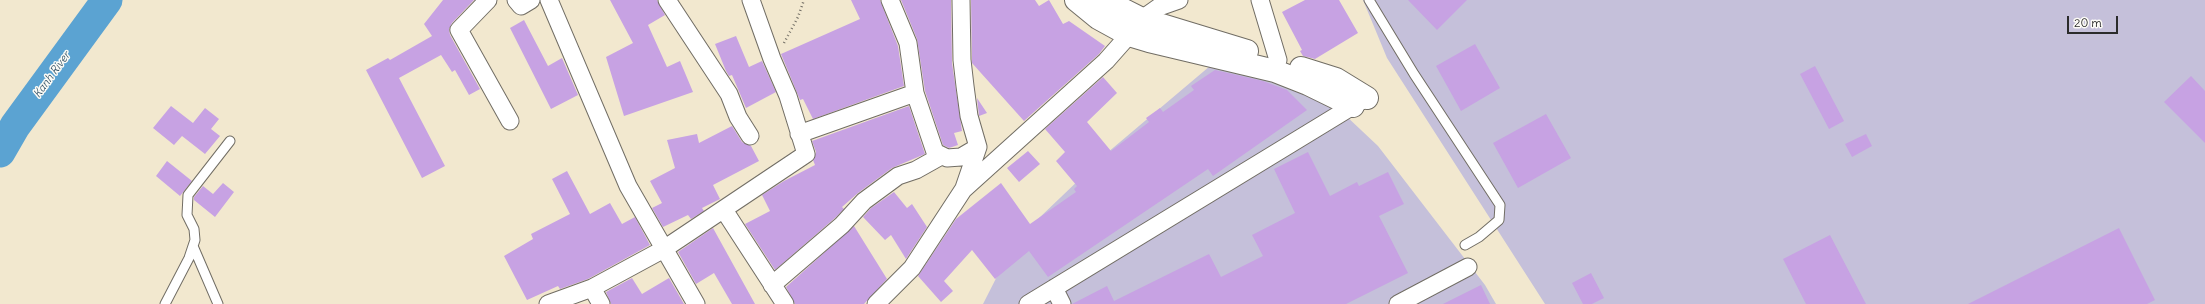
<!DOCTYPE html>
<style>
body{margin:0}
#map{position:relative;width:2205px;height:304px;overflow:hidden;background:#f2e8cf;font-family:Delius,sans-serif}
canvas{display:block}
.scale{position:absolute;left:2067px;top:16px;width:51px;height:18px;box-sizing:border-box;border:2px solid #2b2b2b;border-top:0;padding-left:5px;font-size:12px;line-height:14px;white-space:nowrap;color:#2b2b2b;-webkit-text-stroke:3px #fdfcf7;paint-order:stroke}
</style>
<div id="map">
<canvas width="2205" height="304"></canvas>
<div class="scale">20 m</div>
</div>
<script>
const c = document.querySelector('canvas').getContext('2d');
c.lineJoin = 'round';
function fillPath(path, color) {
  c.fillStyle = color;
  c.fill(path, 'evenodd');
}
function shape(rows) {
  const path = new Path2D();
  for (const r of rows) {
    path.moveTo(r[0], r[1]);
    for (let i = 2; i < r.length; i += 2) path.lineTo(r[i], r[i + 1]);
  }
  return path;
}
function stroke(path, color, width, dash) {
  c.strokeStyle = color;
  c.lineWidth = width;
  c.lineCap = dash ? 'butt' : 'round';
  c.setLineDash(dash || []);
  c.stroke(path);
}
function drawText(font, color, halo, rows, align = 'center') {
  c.font = font + ' Delius,sans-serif';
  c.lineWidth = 3;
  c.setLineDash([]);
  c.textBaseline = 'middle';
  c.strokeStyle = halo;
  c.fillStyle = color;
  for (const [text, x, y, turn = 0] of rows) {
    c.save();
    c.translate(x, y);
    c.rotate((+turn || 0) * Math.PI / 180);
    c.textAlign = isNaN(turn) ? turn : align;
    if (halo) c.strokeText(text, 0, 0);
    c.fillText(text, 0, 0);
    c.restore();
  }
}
fillPath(shape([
 [1363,0,2205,0,2205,304,1545,304,1387,58],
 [1210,66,1235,67,1327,98,1378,146,1485,285,1496,304,983,304,1015,241,1107,153]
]), '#c5c0da');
stroke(shape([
 [0,152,15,126,107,0]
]), '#5ba3d2', 31);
fillPath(shape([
 [443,0,474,0,452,23,449,29,450,35,480,89,469,95,455,70,452,72,441,55,399,78,445,166,422,178,366,70,388,58,390,60,432,36,424,24],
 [610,0,657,0,665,15,648,25,667,67,680,61,693,92,624,116,606,57,633,43],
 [851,0,880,0,898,46,904,86,813,119,803,99,800,100,781,54,860,19],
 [901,0,951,0,952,63,962,131,954,133,958,145,949,148,943,145,925,91,917,39],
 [971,0,1035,0,1039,6,1049,0,1063,24,1069,21,1105,46,1099,54,1024,121,972,63],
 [1305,0,1339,0,1358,33,1315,59,1303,56,1300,51,1302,50,1282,12],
 [1408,0,1467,0,1437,30],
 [524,20,548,66,562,58,578,95,551,109,510,28],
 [736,36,749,67,762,61,776,92,746,108,732,75,729,76,726,71,715,44],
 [1475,44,1500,88,1461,111,1436,66],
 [1815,66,1844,121,1829,129,1800,74],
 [1215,70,1263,81,1287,90,1307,110,1213,176,1208,169,1048,277,1029,251,995,279,972,250,944,281,953,291,941,302,918,276,956,219,1001,183,1030,224,1076,192,1074,189,1077,186,1056,161,1065,152,1045,129,1103,77,1117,93,1087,122,1111,151,1149,122,1146,118,1160,108,1163,112,1194,90,1191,86],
 [2191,76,2205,91,2205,143,2164,102],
 [977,98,987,113,979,116],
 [171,106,193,123,205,108,219,119,211,129,220,136,205,154,182,136,174,145,153,128],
 [909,106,925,154,892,168,858,193,842,207,844,209,835,218,775,270,745,224,770,211,762,195,784,181,815,165,813,160,816,152,812,141],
 [1546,114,1571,158,1518,188,1493,143],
 [732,126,742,142,751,146,759,161,713,185,720,199,702,208,704,211,691,219,688,215,663,227,652,208,662,203,650,181,675,168,667,140,697,134,699,143],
 [1866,134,1872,146,1852,157,1845,144],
 [1028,151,1040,164,1019,182,1007,168],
 [1308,152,1330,196,1357,182,1359,186,1388,172,1404,204,1379,216,1408,273,1346,304,1072,304,1107,286,1114,301,1209,254,1221,277,1263,256,1252,235,1295,213,1274,169],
 [167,161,192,181,180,196,156,176],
 [567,171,590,214,610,203,622,224,635,217,650,245,588,279,560,289,558,286,527,300,504,256,533,239,531,234,570,214,552,179],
 [223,183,234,192,215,217,194,200,194,197,203,186,213,194],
 [894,192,907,208,912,204,927,227,906,259,891,235,885,240,863,217,871,208],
 [854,226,887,279,864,304,795,304,786,287],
 [713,228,755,304,732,304,714,273,696,284,678,252],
 [2119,228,2155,300,2147,304,1968,304],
 [1830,235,1866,304,1806,304,1783,259],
 [1591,273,1604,298,1592,304,1583,304,1572,283],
 [632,278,642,294,669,278,684,304,611,304,606,292],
 [1481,285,1490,304,1443,304]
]), '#c7a2e3');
const service = shape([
 [1369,0,1414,74,1500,205,1499,220,1479,237,1465,245],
 [193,246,218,304],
 [165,304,189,258,195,240,194,229,187,215,188,195,230,141]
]);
const minor = shape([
 [488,0,459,30,510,121],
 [516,0,521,6,531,0],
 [549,0,628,186,696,304],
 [667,0,729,94,738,117,750,136],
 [890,0,908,43,915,93,935,152,947,158,961,157,978,147],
 [961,0,962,60,965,86,969,116,978,147,964,188],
 [1260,0,1278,60],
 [1142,19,1159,7,1179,0],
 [799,134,915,93],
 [724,210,785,304],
 [772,285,842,225,864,201,898,176,916,170,941,156],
 [592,288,601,304],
 [1054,288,1062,304],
 [548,304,592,288,664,249,806,154,788,96,772,59,751,0],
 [876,304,912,268,963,190,1106,61,1129,35],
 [1028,304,1361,101],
 [1398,304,1468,267]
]);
const tertiary = shape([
 [1076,0,1098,18,1129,35,1149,41,1275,71,1308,84,1353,106],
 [1104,0,1142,19,1247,51],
 [1301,68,1336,79,1367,98]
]);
stroke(service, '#716d64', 11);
stroke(minor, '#716d64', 19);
stroke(tertiary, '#716d64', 24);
stroke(shape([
 [784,43,798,17,804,0]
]), '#716d64', 2.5, [1, 3]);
stroke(service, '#fff', 9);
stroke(minor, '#fff', 17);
stroke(tertiary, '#fff', 22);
drawText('italic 11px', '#3e5b6e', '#fdfcf7', [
 ["Kanh River",52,75,-54]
]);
</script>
